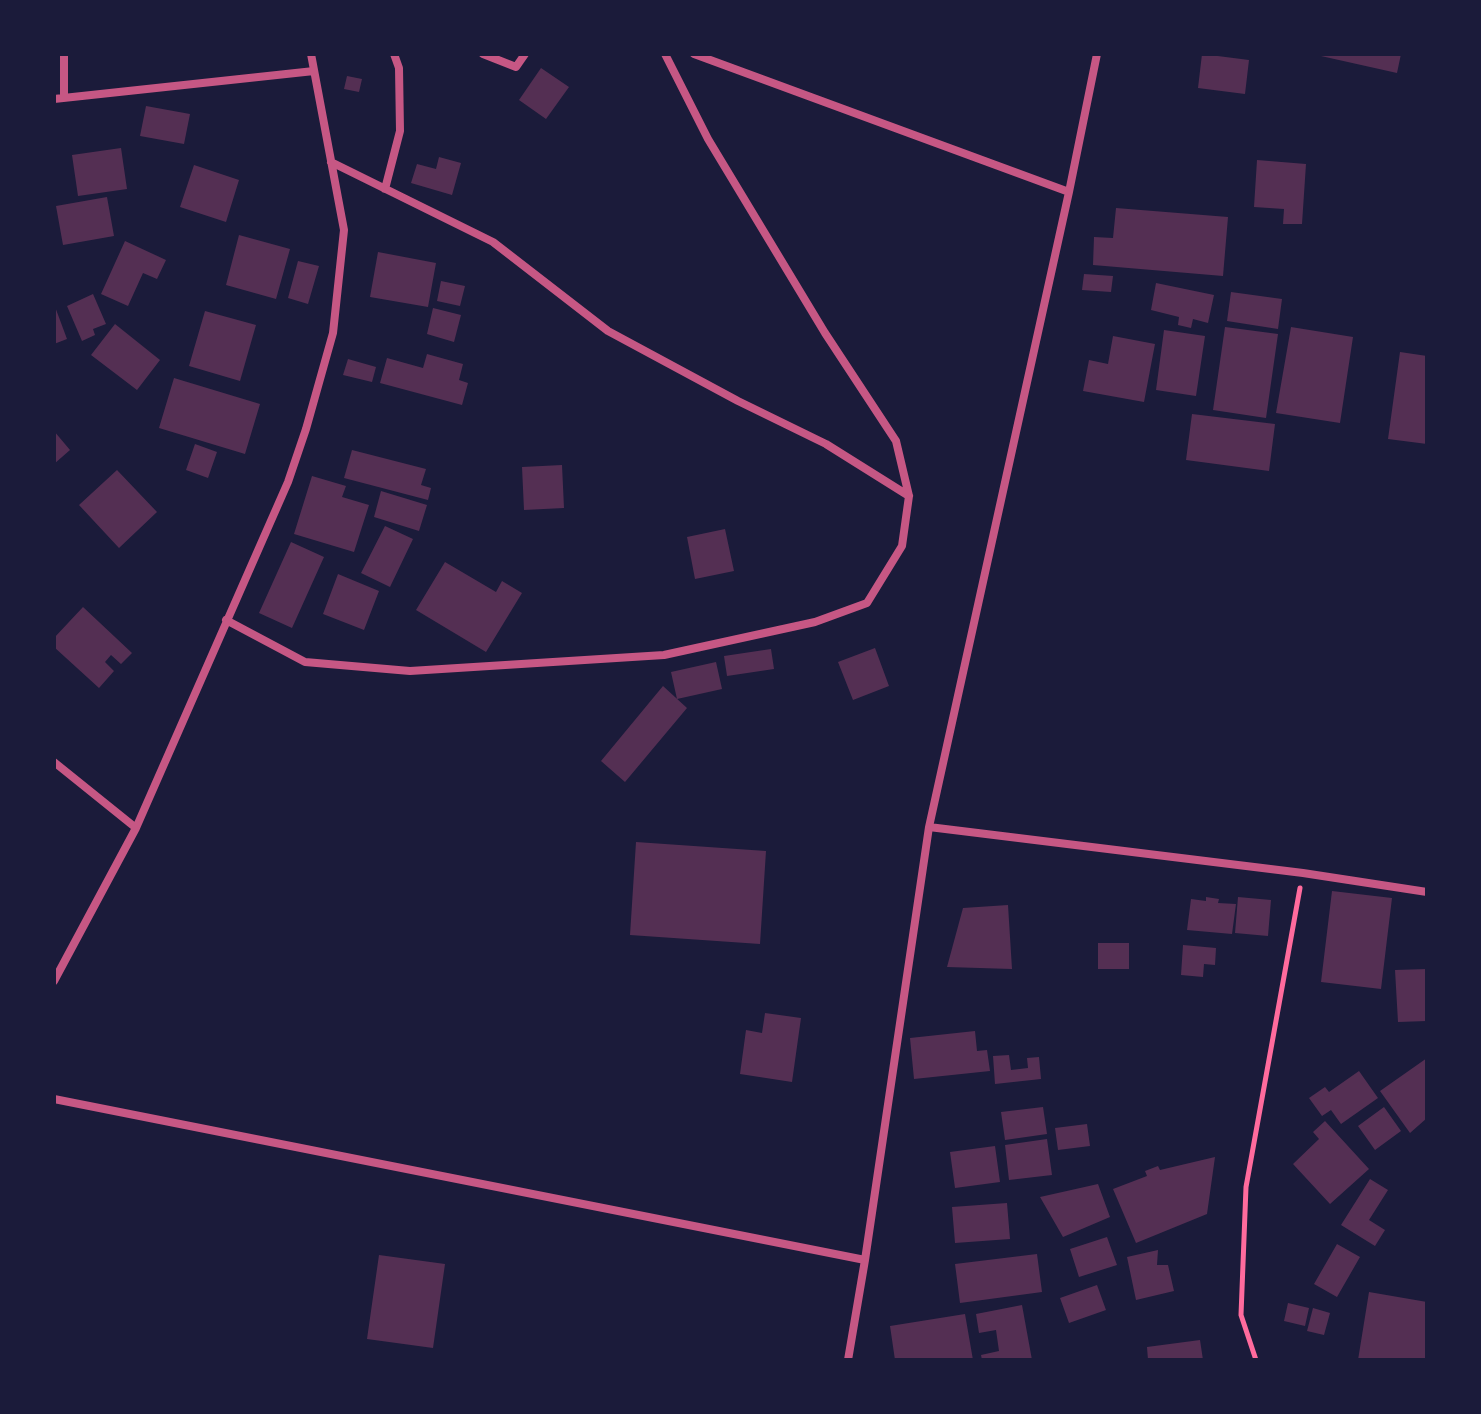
<!DOCTYPE html>
<style>
body{margin:0}
#map{position:relative;width:1481px;height:1414px;overflow:hidden;background:#1b1b3a;font-family:"IBM Plex Serif",serif}
canvas{display:block}
.frame{position:absolute;inset:0;border:56px solid #1b1b3a;pointer-events:none}
</style>
<div id="map">
<canvas width="1481" height="1414"></canvas>
<div class="frame"></div>
</div>
<script>
const c = document.querySelector('canvas').getContext('2d');
c.lineJoin = 'round';
function fillPath(path, color) {
  c.fillStyle = color;
  c.fill(path, 'evenodd');
}
function shape(rows) {
  const path = new Path2D();
  for (const r of rows) {
    path.moveTo(r[0], r[1]);
    for (let i = 2; i < r.length; i += 2) path.lineTo(r[i], r[i + 1]);
  }
  return path;
}
function stroke(path, color, width, dash) {
  c.strokeStyle = color;
  c.lineWidth = width;
  c.lineCap = dash ? 'butt' : 'round';
  c.setLineDash(dash || []);
  c.stroke(path);
}
fillPath(shape([
 [1202,54,1249,60,1245,94,1198,88],
 [1312,54,1401,54,1397,73],
 [541,68,569,87,546,119,519,100],
 [347,76,362,79,359,92,344,89],
 [146,106,190,114,184,144,140,136],
 [121,148,127,189,78,196,72,155],
 [439,157,461,163,452,195,411,183,417,164,436,169],
 [1257,160,1306,164,1302,224,1283,224,1284,209,1254,207],
 [194,165,239,180,226,222,180,207],
 [107,197,114,236,63,245,56,206],
 [1116,208,1228,217,1223,276,1093,265,1094,237,1113,238],
 [239,235,290,249,276,299,226,285],
 [125,241,166,260,157,279,143,273,128,306,101,294],
 [378,252,436,263,428,307,370,297],
 [298,261,319,266,308,304,288,298],
 [1084,274,1113,276,1111,292,1082,290],
 [441,281,465,286,460,306,437,301],
 [1156,283,1214,295,1208,323,1193,319,1191,328,1178,325,1179,317,1151,310],
 [1231,292,1282,299,1278,329,1227,321],
 [93,294,106,324,93,329,95,335,82,341,67,306],
 [54,304,67,339,54,344],
 [433,308,461,315,454,342,427,334],
 [205,311,256,325,240,381,189,366],
 [115,324,160,360,137,390,91,355],
 [1225,327,1278,334,1266,418,1213,410],
 [1291,327,1353,337,1340,423,1276,413],
 [1164,330,1205,336,1196,396,1156,390],
 [1113,336,1155,344,1144,402,1083,391,1089,360,1108,364],
 [1400,352,1427,356,1427,444,1388,439],
 [427,354,463,364,459,380,468,383,462,405,380,383,387,358,423,368],
 [348,359,376,367,372,382,343,375],
 [174,378,260,404,245,454,159,428],
 [1192,414,1275,424,1269,471,1186,460],
 [54,431,70,450,54,464],
 [195,444,217,452,208,478,186,470],
 [352,450,426,469,421,485,431,488,428,500,344,478],
 [562,465,564,508,524,510,522,467],
 [117,470,157,512,119,548,79,505],
 [312,476,346,486,342,497,369,505,354,552,294,534],
 [381,491,427,505,419,531,374,517],
 [385,526,413,539,390,587,361,573],
 [725,529,734,571,695,579,687,537],
 [291,542,324,557,292,628,259,613],
 [445,562,496,592,502,581,522,593,486,652,416,610],
 [338,574,379,591,364,630,323,614],
 [83,607,132,653,121,664,111,655,105,662,114,671,99,688,54,647,54,638],
 [875,648,889,686,853,700,838,662],
 [771,649,774,669,727,676,724,656],
 [716,662,722,689,677,699,671,672],
 [663,686,687,708,625,782,601,761],
 [636,842,766,851,760,944,630,935],
 [1332,891,1392,898,1381,989,1321,982],
 [1206,897,1219,899,1218,903,1236,904,1232,934,1187,930,1191,899,1206,901],
 [1238,897,1271,900,1268,936,1235,933],
 [1008,905,1012,969,947,967,963,908],
 [1098,943,1129,943,1129,969,1098,969],
 [1183,945,1216,948,1215,965,1204,964,1203,977,1181,975],
 [1427,969,1427,1021,1398,1022,1395,970],
 [765,1013,801,1018,792,1082,740,1074,746,1030,762,1033],
 [975,1031,977,1051,987,1050,990,1071,914,1079,910,1038],
 [1009,1055,1011,1070,1028,1068,1027,1058,1039,1057,1041,1079,995,1084,993,1056],
 [1427,1058,1427,1118,1410,1133,1380,1091],
 [1359,1071,1378,1098,1341,1124,1331,1110,1322,1116,1309,1098,1325,1087,1329,1092],
 [1043,1107,1047,1134,1005,1140,1001,1112],
 [1384,1107,1401,1131,1375,1150,1358,1126],
 [1325,1121,1369,1169,1330,1204,1293,1164,1319,1139,1313,1132],
 [1087,1124,1090,1146,1058,1150,1055,1128],
 [1047,1139,1052,1175,1009,1180,1005,1145],
 [995,1146,1000,1182,955,1188,950,1152],
 [1215,1157,1207,1214,1136,1243,1113,1189,1147,1176,1145,1171,1158,1166,1160,1170],
 [1370,1179,1388,1190,1369,1220,1385,1230,1375,1246,1341,1225],
 [1098,1184,1110,1217,1063,1237,1040,1197],
 [1007,1203,1010,1239,955,1243,952,1207],
 [1107,1237,1117,1265,1079,1277,1070,1249],
 [1337,1244,1360,1257,1337,1297,1314,1284],
 [1158,1250,1157,1265,1168,1265,1174,1291,1136,1300,1127,1257],
 [1037,1254,1042,1292,960,1303,955,1264],
 [379,1255,445,1264,433,1348,367,1339],
 [1097,1285,1106,1310,1069,1323,1060,1298],
 [1369,1292,1427,1302,1427,1360,1358,1360],
 [1288,1303,1309,1308,1305,1326,1284,1321],
 [1022,1305,1032,1360,982,1360,981,1355,999,1351,996,1330,979,1333,976,1314],
 [1313,1308,1330,1313,1324,1335,1307,1331],
 [965,1314,973,1360,895,1360,890,1326],
 [1200,1340,1203,1360,1148,1360,1147,1347]
]), '#542f53');
stroke(shape([
 [1256,1360,1241,1315,1246,1187,1300,888]
]), '#ff6b9d', 5);
stroke(shape([
 [64,54,64,98],
 [483,54,516,67,525,54],
 [694,54,1069,192],
 [54,99,314,71],
 [331,162,493,242,608,331,738,401,826,444,909,496],
 [385,189,400,131,399,68,394,54],
 [226,620,305,662,410,671,664,655,815,622,867,603,902,546,909,496,896,441,825,333,708,139,665,54],
 [54,762,136,828,288,482,306,429,333,333,344,230,311,54],
 [929,827,1303,873,1427,892],
 [54,981,136,828],
 [54,1099,865,1260],
 [848,1360,865,1260,929,827,1069,192,1097,54]
]), '#c65784', 8);
</script>
